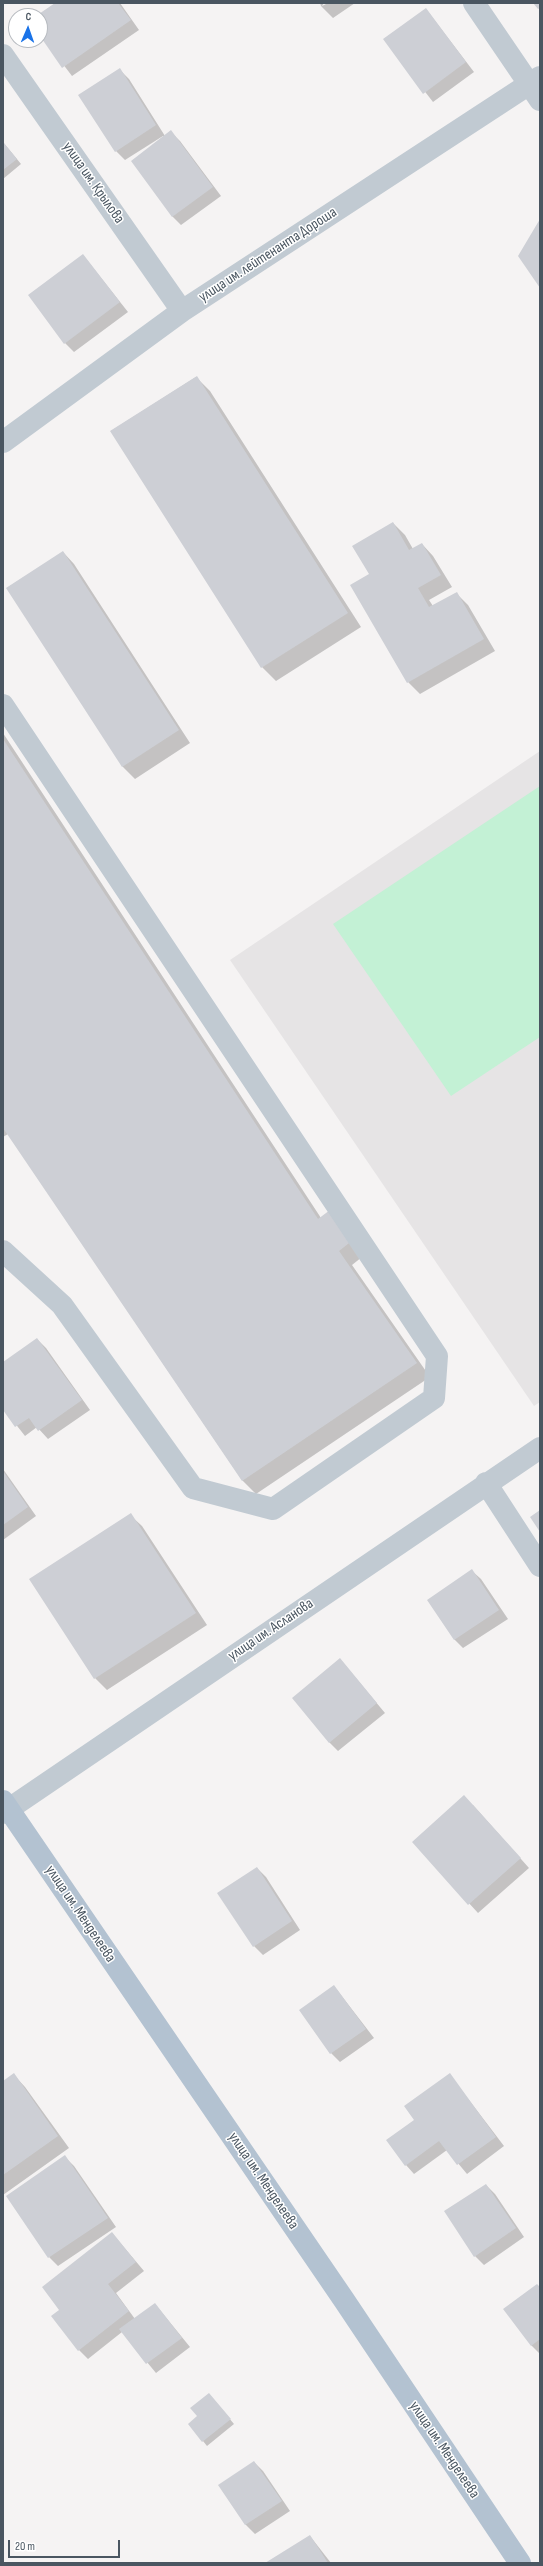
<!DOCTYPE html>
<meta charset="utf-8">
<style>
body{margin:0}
#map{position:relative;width:543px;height:2566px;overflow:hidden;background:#f5f3f3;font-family:"Sofia Sans Condensed",sans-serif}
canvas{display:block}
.frame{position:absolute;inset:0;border:4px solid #4a5661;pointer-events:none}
.north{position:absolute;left:8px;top:8px;width:40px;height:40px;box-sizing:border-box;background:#fff;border:1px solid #b7bbc0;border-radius:50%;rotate:2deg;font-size:11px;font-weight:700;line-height:16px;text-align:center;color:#4a5661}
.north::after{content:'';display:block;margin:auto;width:14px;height:18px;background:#1a73e8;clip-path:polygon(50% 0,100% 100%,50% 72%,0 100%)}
.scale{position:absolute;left:8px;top:2540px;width:112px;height:18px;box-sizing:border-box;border:2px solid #4a5661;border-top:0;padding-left:5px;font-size:12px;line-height:14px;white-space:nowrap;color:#4a5661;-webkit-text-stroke:3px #fff;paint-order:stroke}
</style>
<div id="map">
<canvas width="543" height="2566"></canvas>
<div class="frame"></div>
<div class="north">С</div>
<div class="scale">20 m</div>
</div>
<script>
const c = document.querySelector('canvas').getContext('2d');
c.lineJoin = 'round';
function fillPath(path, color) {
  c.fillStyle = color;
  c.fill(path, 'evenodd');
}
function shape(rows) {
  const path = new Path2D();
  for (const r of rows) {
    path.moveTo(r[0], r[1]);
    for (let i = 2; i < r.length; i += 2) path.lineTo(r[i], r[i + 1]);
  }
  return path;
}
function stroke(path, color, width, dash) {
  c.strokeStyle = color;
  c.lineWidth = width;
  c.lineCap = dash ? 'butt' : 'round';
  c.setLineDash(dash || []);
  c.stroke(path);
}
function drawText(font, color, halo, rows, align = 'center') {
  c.font = font + ' "Sofia Sans Condensed",sans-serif';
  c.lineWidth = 3;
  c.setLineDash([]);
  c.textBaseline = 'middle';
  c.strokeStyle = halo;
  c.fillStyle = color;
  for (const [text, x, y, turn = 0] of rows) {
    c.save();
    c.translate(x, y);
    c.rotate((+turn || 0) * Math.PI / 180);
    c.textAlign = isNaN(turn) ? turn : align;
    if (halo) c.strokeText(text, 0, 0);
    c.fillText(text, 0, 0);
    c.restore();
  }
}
fillPath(shape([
 [540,751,540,1402,534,1406,230,960]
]), '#e6e4e5');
fillPath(shape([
 [540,786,540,1037,451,1096,333,924]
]), '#c3f1d5');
fillPath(shape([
 [56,3,120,3,139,30,72,76,40,34,40,16,37,16],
 [320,3,324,3,322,6,328,3,355,3,333,18,321,6],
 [426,9,474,72,433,102,384,39],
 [120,70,129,79,165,136,171,132,180,141,221,196,181,225,172,216,163,136,125,160,116,151,80,96],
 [3,142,21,164,3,179],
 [83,255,128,312,74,352,65,343],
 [196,377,210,391,361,627,276,681,262,667,111,431],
 [393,523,405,535,413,549,422,544,433,556,452,587,429,600,433,606,456,593,468,605,495,651,420,694,408,682,370,575],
 [63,552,74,564,190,743,135,779,123,767,7,588],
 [3,733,321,1218,367,1253,352,1265,430,1377,256,1494,242,1480,8,1134,3,1137],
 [37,1339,46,1348,90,1410,48,1439,37,1427,25,1436,3,1408,3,1364],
 [3,1469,36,1516,3,1540],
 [130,1515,142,1526,207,1625,107,1690,95,1678],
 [472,1571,481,1579,508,1619,463,1648,454,1639],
 [340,1659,385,1713,338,1751,329,1742],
 [473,1805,529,1868,478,1913,413,1842],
 [257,1868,266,1877,300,1930,263,1955,254,1946],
 [334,1986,374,2038,340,2062,331,2053],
 [14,2075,25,2087,69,2148,3,2195,3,2082],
 [450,2075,504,2146,467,2174,447,2150,414,2174,406,2165,416,2120],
 [65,2157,74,2166,116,2227,58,2266,49,2257],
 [486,2185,495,2194,524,2237,484,2265,475,2256],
 [112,2233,144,2271,116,2293,135,2319,155,2304,190,2347,156,2373,122,2332,88,2359,79,2350,61,2310],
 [540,2288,540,2354,531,2345],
 [209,2394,234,2424,207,2446,203,2441,198,2416],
 [254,2462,263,2471,290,2511,255,2534,246,2525,220,2486],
 [310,2536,331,2563,267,2563]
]), '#0003');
fillPath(shape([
 [55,3,118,3,131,20,62,68,40,36,40,16,36,16],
 [533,3,540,3,540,8,538,9],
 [426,8,466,62,423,94,383,39],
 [120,68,156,125,115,152,78,95],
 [171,130,213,187,172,217,131,161],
 [3,142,17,159,3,170],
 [540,219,540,288,518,256],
 [83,254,120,302,64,344,28,295],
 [197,376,348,613,261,668,110,431],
 [393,522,409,550,422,543,441,575,418,588,429,607,457,592,484,639,407,683,350,585,369,574,352,546],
 [63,551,179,730,122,767,6,588],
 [3,739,318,1219,334,1207,354,1239,339,1251,417,1363,242,1481,3,1128],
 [37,1338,82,1400,38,1431,29,1418,15,1427,3,1410,3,1362],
 [3,1471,28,1507,3,1525],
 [540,1510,540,1532,530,1517],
 [131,1513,196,1613,94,1679,29,1579],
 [472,1569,499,1610,454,1640,427,1600],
 [340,1658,377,1703,329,1743,292,1698],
 [464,1795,521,1858,468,1905,412,1842],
 [257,1867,292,1921,253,1947,217,1893],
 [334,1985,366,2029,330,2054,299,2010],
 [14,2073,58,2136,3,2175,3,2081],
 [450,2073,496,2137,457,2165,439,2141,405,2166,386,2140,414,2120,404,2106],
 [65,2155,108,2218,48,2258,6,2196],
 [486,2184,516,2228,474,2257,444,2211],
 [112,2232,136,2262,108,2284,129,2311,78,2351,51,2316,59,2310,42,2287],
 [537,2284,540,2287,540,2339,531,2346,503,2309],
 [155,2303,182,2338,146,2364,119,2329],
 [209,2393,231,2419,202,2442,188,2424,197,2416,190,2408],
 [254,2461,282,2501,245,2525,218,2485],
 [310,2535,328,2563,265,2563]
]), '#cdcfd5');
stroke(shape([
 [474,3,540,100],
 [3,55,182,311],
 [3,442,182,311,540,77],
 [3,705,437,1356,434,1398,273,1509,193,1488,62,1305,3,1251],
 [486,1483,540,1566],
 [3,1813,540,1448]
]), '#c1cad2', 22);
stroke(shape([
 [3,1801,344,2300,520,2563]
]), '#b3c2d1', 22);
drawText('15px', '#4a5661', '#fff', [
 ["улица им. Крылова",93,183,55],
 ["улица им. лейтенанта Дороша",268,255,-33],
 ["улица им. Асланова",271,1630,-34],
 ["улица им. Менделеева",80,1914,56],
 ["улица им. Менделеева",263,2181,56],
 ["улица им. Менделеева",444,2450,56]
]);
</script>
